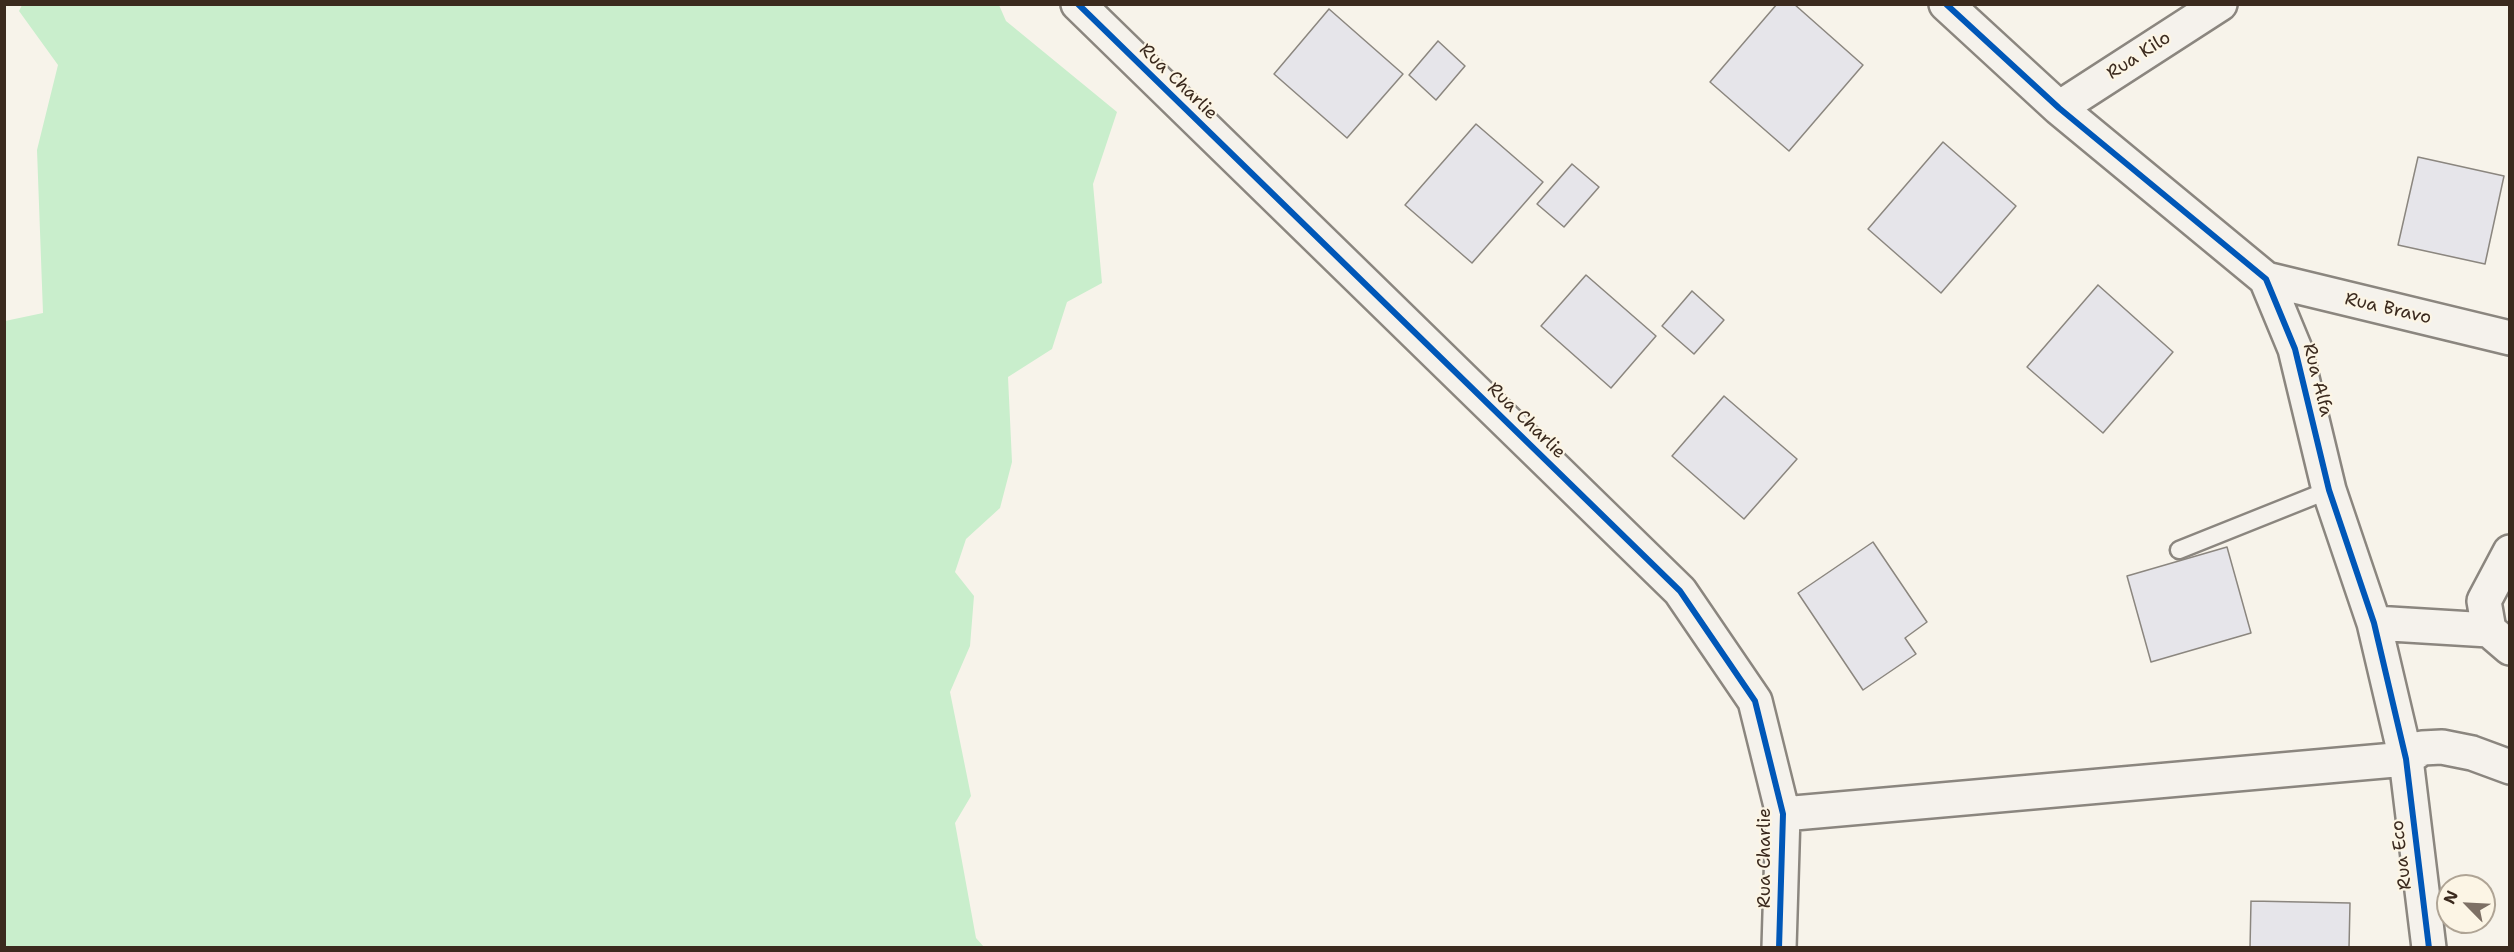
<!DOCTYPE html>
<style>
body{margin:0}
#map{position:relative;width:2514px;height:952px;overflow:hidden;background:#f7f3ea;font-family:"Shantell Sans",sans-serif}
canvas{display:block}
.frame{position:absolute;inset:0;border:6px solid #3b2a1e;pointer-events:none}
.north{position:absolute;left:2436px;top:874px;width:60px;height:60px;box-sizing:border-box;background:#fcf5e5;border:2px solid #afa495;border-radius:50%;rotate:294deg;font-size:16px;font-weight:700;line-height:24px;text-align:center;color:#3b2a1e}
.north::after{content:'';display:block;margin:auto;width:21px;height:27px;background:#7d7065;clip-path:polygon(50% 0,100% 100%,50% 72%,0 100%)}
</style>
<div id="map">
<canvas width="2514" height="952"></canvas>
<div class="frame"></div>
<div class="north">N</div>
</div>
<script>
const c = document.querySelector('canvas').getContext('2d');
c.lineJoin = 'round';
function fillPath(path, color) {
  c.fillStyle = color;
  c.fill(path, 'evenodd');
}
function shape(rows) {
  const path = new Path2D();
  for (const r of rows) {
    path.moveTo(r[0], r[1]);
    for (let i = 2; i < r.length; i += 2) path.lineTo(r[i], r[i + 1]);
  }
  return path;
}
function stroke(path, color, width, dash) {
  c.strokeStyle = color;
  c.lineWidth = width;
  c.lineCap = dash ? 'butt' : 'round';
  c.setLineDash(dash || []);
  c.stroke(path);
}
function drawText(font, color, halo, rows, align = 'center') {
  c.font = font + ' "Shantell Sans",sans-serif';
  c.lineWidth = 4.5;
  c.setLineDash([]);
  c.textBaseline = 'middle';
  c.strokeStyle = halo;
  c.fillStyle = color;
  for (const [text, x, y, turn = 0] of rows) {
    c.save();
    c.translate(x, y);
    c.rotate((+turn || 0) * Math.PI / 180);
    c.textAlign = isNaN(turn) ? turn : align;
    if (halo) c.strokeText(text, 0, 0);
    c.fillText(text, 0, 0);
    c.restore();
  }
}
fillPath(shape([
 [22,5,999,5,1006,21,1117,112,1093,184,1102,283,1067,302,1052,349,1008,377,1012,462,1000,508,966,539,955,572,974,596,970,646,950,692,971,796,955,823,976,938,984,947,5,947,5,321,43,313,37,150,58,65,19,11]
]), '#c9eecc');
const building = shape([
 [1777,4,1794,4,1863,65,1789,151,1710,82,1777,4],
 [1329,9,1403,74,1347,138,1274,74,1329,9],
 [1438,41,1465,66,1436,100,1409,75,1438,41],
 [1476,124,1543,182,1472,263,1405,205,1476,124],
 [1943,142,2016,206,1941,293,1868,229,1943,142],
 [2418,157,2504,176,2485,264,2398,245,2418,157],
 [1572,164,1599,187,1564,227,1537,204,1572,164],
 [1586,275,1656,336,1611,388,1541,326,1586,275],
 [2098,285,2173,352,2103,433,2027,367,2098,285],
 [1692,291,1724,320,1694,354,1662,326,1692,291],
 [1724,396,1797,459,1744,519,1672,456,1724,396],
 [1873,542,1927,622,1905,638,1916,654,1863,690,1798,593,1873,542],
 [2227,547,2251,633,2151,662,2127,576,2227,547],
 [2251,901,2350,903,2349,948,2250,948,2251,901]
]);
fillPath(building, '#e6e5ea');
stroke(building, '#8b867f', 1.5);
const service = shape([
 [2179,550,2329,490]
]);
const minor = shape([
 [1078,4,1680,591,1755,701,1783,814,1779,948],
 [1946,4,2059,108,2266,279,2295,349,2329,490,2374,623,2406,759,2429,948],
 [2059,108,2220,4],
 [2266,279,2510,338],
 [2510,552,2484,601,2489,630,2510,648],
 [2374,623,2489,630],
 [2406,759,2422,748,2442,747,2472,753,2510,767],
 [1783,814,2406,759]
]);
stroke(service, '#8b867f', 21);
stroke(minor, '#8b867f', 38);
stroke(service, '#f5f2ec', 16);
stroke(minor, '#f5f2ec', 33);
stroke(shape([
 [1078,4,1680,591,1755,701,1783,814,1779,948],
 [1946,4,2059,108,2266,279,2295,349,2329,490,2374,623,2406,759,2429,948]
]), '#0057b8', 6);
drawText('18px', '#3b2a1e', '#fcf5e5', [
 ["Rua Kilo",2139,56,-33],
 ["Rua Charlie",1178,82,44],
 ["Rua Bravo",2388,309,13],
 ["Rua Alfa",2317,380,76],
 ["Rua Charlie",1526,421,44],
 ["Rua Eco",2402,855,-97],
 ["Rua Charlie",1765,858,-90]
]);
</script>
